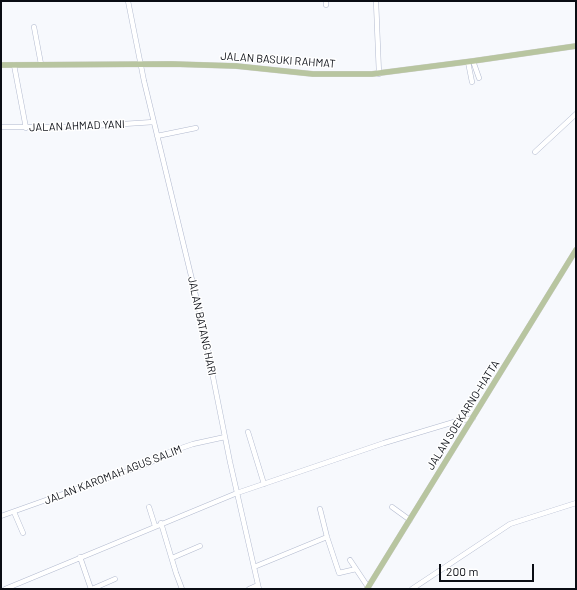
<!DOCTYPE html>
<style>
body{margin:0}
#map{position:relative;width:577px;height:590px;overflow:hidden;background:#f7f9fd;font-family:Barlow,sans-serif}
canvas{display:block}
.frame{position:absolute;inset:0;border:2px solid #0a0d14;pointer-events:none}
.scale{position:absolute;left:439px;top:564px;width:95px;height:18px;box-sizing:border-box;border:2px solid #0a0d14;border-top:0;padding-left:5px;font-size:12px;line-height:14px;white-space:nowrap;color:#0a0d14;-webkit-text-stroke:3px #fff;paint-order:stroke}
</style>
<div id="map">
<canvas width="577" height="590"></canvas>
<div class="frame"></div>
<div class="scale">200 m</div>
</div>
<script>
const c = document.querySelector('canvas').getContext('2d');
c.lineJoin = 'round';
function shape(rows) {
  const path = new Path2D();
  for (const r of rows) {
    path.moveTo(r[0], r[1]);
    for (let i = 2; i < r.length; i += 2) path.lineTo(r[i], r[i + 1]);
  }
  return path;
}
function stroke(path, color, width, dash) {
  c.strokeStyle = color;
  c.lineWidth = width;
  c.lineCap = dash ? 'butt' : 'round';
  c.setLineDash(dash || []);
  c.stroke(path);
}
function drawText(font, color, halo, rows, align = 'center') {
  c.font = font + ' Barlow,sans-serif';
  c.lineWidth = 3;
  c.setLineDash([]);
  c.textBaseline = 'middle';
  c.strokeStyle = halo;
  c.fillStyle = color;
  for (const [text, x, y, turn = 0] of rows) {
    c.save();
    c.translate(x, y);
    c.rotate((+turn || 0) * Math.PI / 180);
    c.textAlign = isNaN(turn) ? turn : align;
    if (halo) c.strokeText(text, 0, 0);
    c.fillText(text, 0, 0);
    c.restore();
  }
}
const minor = shape([
 [128,1,144,81,201,317,230,462,259,589],
 [326,1,326,5],
 [376,1,379,74],
 [34,27,41,64],
 [473,61,479,78],
 [468,62,472,82],
 [14,65,26,128],
 [1,127,77,127,154,122],
 [157,136,196,128],
 [535,152,576,114],
 [248,432,264,484],
 [149,507,155,526],
 [392,507,410,520],
 [320,509,327,537,339,573,356,569],
 [14,512,23,533],
 [1,516,150,463,164,454,193,444,225,437],
 [161,523,176,573,182,589],
 [80,557,91,589],
 [172,558,200,546],
 [350,560,368,587],
 [254,567,327,537],
 [5,589,237,493,384,443,454,422,473,418],
 [92,589,115,579],
 [249,589,258,585],
 [412,589,510,524,576,503]
]);
const major = shape([
 [1,65,172,64,236,66,313,74,372,74,473,61,576,46],
 [367,589,576,250]
]);
stroke(minor, '#b2bacf', 5.5);
stroke(major, '#d3d3d5', 6);
stroke(minor, '#fff', 4.5);
stroke(major, '#b8c5a0', 5.5);
drawText('11px', '#0a0d14', '#fff', [
 ["JALAN BASUKI RAHMAT",278,60,4],
 ["JALAN AHMAD YANI",77,126,-2],
 ["JALAN BATANG HARI",202,326,78],
 ["JALAN SOEKARNO-HATTA",463,415,-58],
 ["JALAN KAROMAH AGUS SALIM",113,475,-21]
]);
</script>
